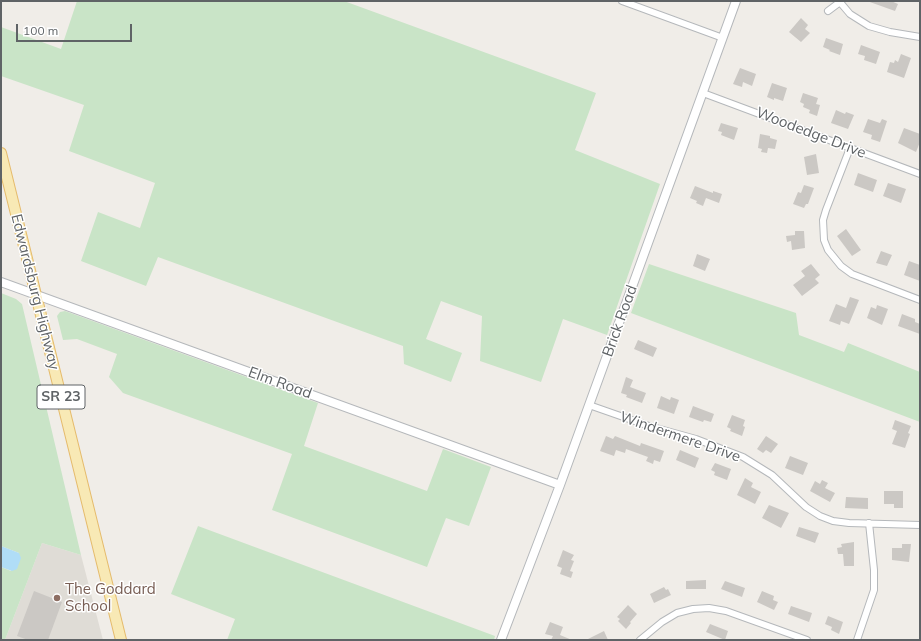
<!DOCTYPE html>
<style>
body{margin:0}
#map{position:relative;width:921px;height:641px;overflow:hidden;background:#f0ede8;font-family:Mulish,sans-serif}
canvas{display:block}
.frame{position:absolute;inset:0;border:2px solid #5f6366;pointer-events:none}
.scale{position:absolute;left:16px;top:24px;width:116px;height:18px;box-sizing:border-box;border:2px solid #5f6366;border-top:0;padding-left:5px;font-size:12px;line-height:14px;white-space:nowrap;color:#5f6366;-webkit-text-stroke:3px #fff;paint-order:stroke}
</style>
<div id="map">
<canvas width="921" height="641"></canvas>
<div class="frame"></div>
<div class="scale">100 m</div>
</div>
<script>
const c = document.querySelector('canvas').getContext('2d');
c.lineJoin = 'round';
function fillPath(path, color) {
  c.fillStyle = color;
  c.fill(path, 'evenodd');
}
function shape(rows) {
  const path = new Path2D();
  for (const r of rows) {
    path.moveTo(r[0], r[1]);
    for (let i = 2; i < r.length; i += 2) path.lineTo(r[i], r[i + 1]);
  }
  return path;
}
function stroke(path, color, width, dash) {
  c.strokeStyle = color;
  c.lineWidth = width;
  c.lineCap = dash ? 'butt' : 'round';
  c.setLineDash(dash || []);
  c.stroke(path);
}
function drawText(font, color, halo, rows, align = 'center') {
  c.font = font + ' Mulish,sans-serif';
  c.lineWidth = 3;
  c.setLineDash([]);
  c.textBaseline = 'middle';
  c.strokeStyle = halo;
  c.fillStyle = color;
  for (const [text, x, y, turn = 0] of rows) {
    c.save();
    c.translate(x, y);
    c.rotate((+turn || 0) * Math.PI / 180);
    c.textAlign = isNaN(turn) ? turn : align;
    if (halo) c.strokeText(text, 0, 0);
    c.fillText(text, 0, 0);
    c.restore();
  }
}
fillPath(shape([
 [42,543,81,555,103,640,5,640]
]), '#dfdcd6');
fillPath(shape([
 [77,1,344,1,596,93,575,150,660,184,607,335,563,319,541,382,480,361,482,316,441,301,426,339,462,353,451,382,404,364,403,346,158,257,146,286,81,261,98,212,140,228,155,183,69,151,84,105,1,76,1,27,61,49],
 [649,264,796,313,799,335,844,352,848,343,920,372,920,422,631,313],
 [1,293,16,299,22,304,81,555,42,543,5,640,1,640,1,567,11,571,19,553,1,546],
 [65,311,318,403,304,446,427,491,443,449,491,467,469,526,446,518,427,567,272,510,292,454,123,393,109,377,117,354,77,339,63,340,57,316,60,312],
 [198,526,495,636,494,640,227,640,235,619,171,594]
]), '#c9e4c7');
fillPath(shape([
 [1,546,19,553,21,558,17,569,12,571,1,567]
]), '#b0ddf7');
fillPath(shape([
 [867,1,891,1,898,4,895,11],
 [801,18,808,25,805,29,810,33,801,42,789,32],
 [826,38,843,44,840,55,829,51,830,50,823,47],
 [861,45,880,52,876,64,864,60,865,56,858,54],
 [901,54,911,58,904,78,887,72,890,62,894,63,895,60,898,62],
 [740,68,756,74,752,86,743,82,742,87,733,84],
 [772,83,787,88,783,101,774,98,774,100,767,97],
 [803,93,818,98,816,104,820,105,817,116,809,113,810,110,803,107,804,104,800,102],
 [836,110,845,114,846,112,854,115,848,129,831,123],
 [868,119,880,123,882,119,887,121,880,142,871,139,872,135,863,132],
 [721,123,738,128,734,140,721,135,722,132,718,131],
 [904,128,920,134,920,142,916,152,898,143],
 [760,134,770,136,770,138,777,140,775,149,768,148,767,153,761,152,762,149,758,148],
 [816,154,819,173,807,175,804,157],
 [858,173,877,180,873,192,854,185],
 [888,183,906,189,901,203,883,196],
 [804,185,814,188,808,204,806,204,804,208,793,204,798,192,801,193],
 [695,186,713,193,713,191,722,194,719,203,706,198,703,206,696,203,697,201,690,198],
 [846,229,861,250,852,256,837,236],
 [795,231,804,231,805,248,792,250,791,241,787,242,786,236,795,235],
 [881,251,892,255,887,266,876,263],
 [697,254,710,259,705,271,693,266],
 [909,261,920,265,920,281,904,275],
 [811,264,820,275,815,279,819,283,802,296,793,285,805,276,801,271],
 [850,297,859,300,849,324,841,321,840,325,829,321,836,304,846,308],
 [877,305,888,309,882,325,867,318,871,307,876,309],
 [902,314,915,319,915,322,920,324,920,334,898,326],
 [638,340,657,348,653,357,634,349],
 [626,377,633,380,630,387,646,393,642,403,626,397,627,395,621,393],
 [661,396,670,400,671,397,679,400,674,414,657,408],
 [693,406,714,414,711,422,704,420,703,422,689,417],
 [732,415,745,420,743,426,745,427,742,436,730,431,731,429,727,427],
 [895,420,911,426,908,433,910,434,905,448,892,444,897,431,892,429],
 [606,436,613,439,615,436,640,446,641,443,664,451,660,462,654,460,653,464,646,461,648,457,626,449,625,453,616,450,614,456,600,451],
 [766,436,778,444,771,453,766,450,763,453,757,449],
 [680,450,699,458,695,468,676,460],
 [790,456,808,463,803,475,785,468],
 [715,463,731,469,727,480,714,475,715,472,711,470],
 [745,478,753,483,751,487,761,492,755,504,737,495],
 [822,480,828,483,825,488,835,493,830,502,810,491,815,481,820,484],
 [884,491,903,491,903,508,894,508,894,504,884,504],
 [846,497,868,498,868,509,845,508],
 [769,505,789,513,781,528,762,518],
 [799,527,819,533,815,543,796,536],
 [854,542,854,566,844,566,843,554,838,554,837,548,842,547,841,544],
 [902,544,911,544,909,562,892,560,892,548,902,548],
 [563,550,574,555,571,560,574,561,570,571,573,572,571,578,560,574,562,568,557,566],
 [706,580,706,589,686,589,686,581],
 [725,581,745,588,742,597,721,589],
 [664,587,666,590,668,589,671,595,654,603,650,594],
 [34,591,62,602,48,640,28,640,17,636],
 [762,591,774,596,773,600,778,602,774,610,757,602],
 [628,605,637,614,630,622,631,623,626,629,618,621,620,619,617,617],
 [791,606,812,613,809,622,788,614],
 [828,616,843,622,839,634,831,630,832,627,825,624],
 [550,622,563,627,560,635,572,640,551,640,553,636,545,634],
 [710,624,728,631,725,640,706,632],
 [604,631,608,640,586,640]
]), '#cbc8c4');
const minor = shape([
 [622,1,723,38],
 [839,1,850,14,869,26,890,32,920,37],
 [828,11,840,2],
 [703,93,920,174],
 [850,148,826,210,823,220,824,240,828,250,841,266,852,274,920,300],
 [589,405,649,426,696,439,743,457,772,475,806,507,820,516,833,521,849,523,920,525],
 [640,640,662,622,677,613,693,609,709,608,726,611,807,640],
 [857,640,874,590,874,570,869,523]
]);
const tertiary = shape([
 [1,282,560,485],
 [501,640,560,485,736,1]
]);
const primary = shape([
 [1,153,121,640]
]);
stroke(minor, '#b5b8bb', 8);
stroke(tertiary, '#b5b8bb', 10);
stroke(primary, '#e5bb6c', 12);
stroke(minor, '#fff', 6);
stroke(tertiary, '#fff', 8);
stroke(primary, '#f8e9b5', 10);
for (const [x, y, r, color] of [
 [57,598,4,"#8d6e63"]
]) {
  const dot = new Path2D();
  dot.arc(x, y, r, 0, 2 * Math.PI);
  c.fillStyle = color;
  c.fill(dot);
  stroke(dot, '#fff', 1.5);
}
for (const [x, y, w] of [
 [61,397,48]
]) {
  const box = new Path2D();
  box.roundRect(x - w / 2, y - 12, w, 24, 3);
  c.fillStyle = '#fff';
  c.fill(box);
  stroke(box, '#5f6366', 1);
}
drawText('bold 14px', '#5f6366', null, [
 ["SR 23",61,397]
]);
drawText('15px', '#5f6366', '#fff', [
 ["Woodedge Drive",811,133,21],
 ["Edwardsburg Highway",35,292,76],
 ["Brick Road",620,321,-70],
 ["Elm Road",280,383,20],
 ["Windermere Drive",680,437,19]
]);
drawText('15px', '#785e54', '#fff', [
 ["The Goddard",65,589],
 ["School",65,606]
], 'left');
</script>
